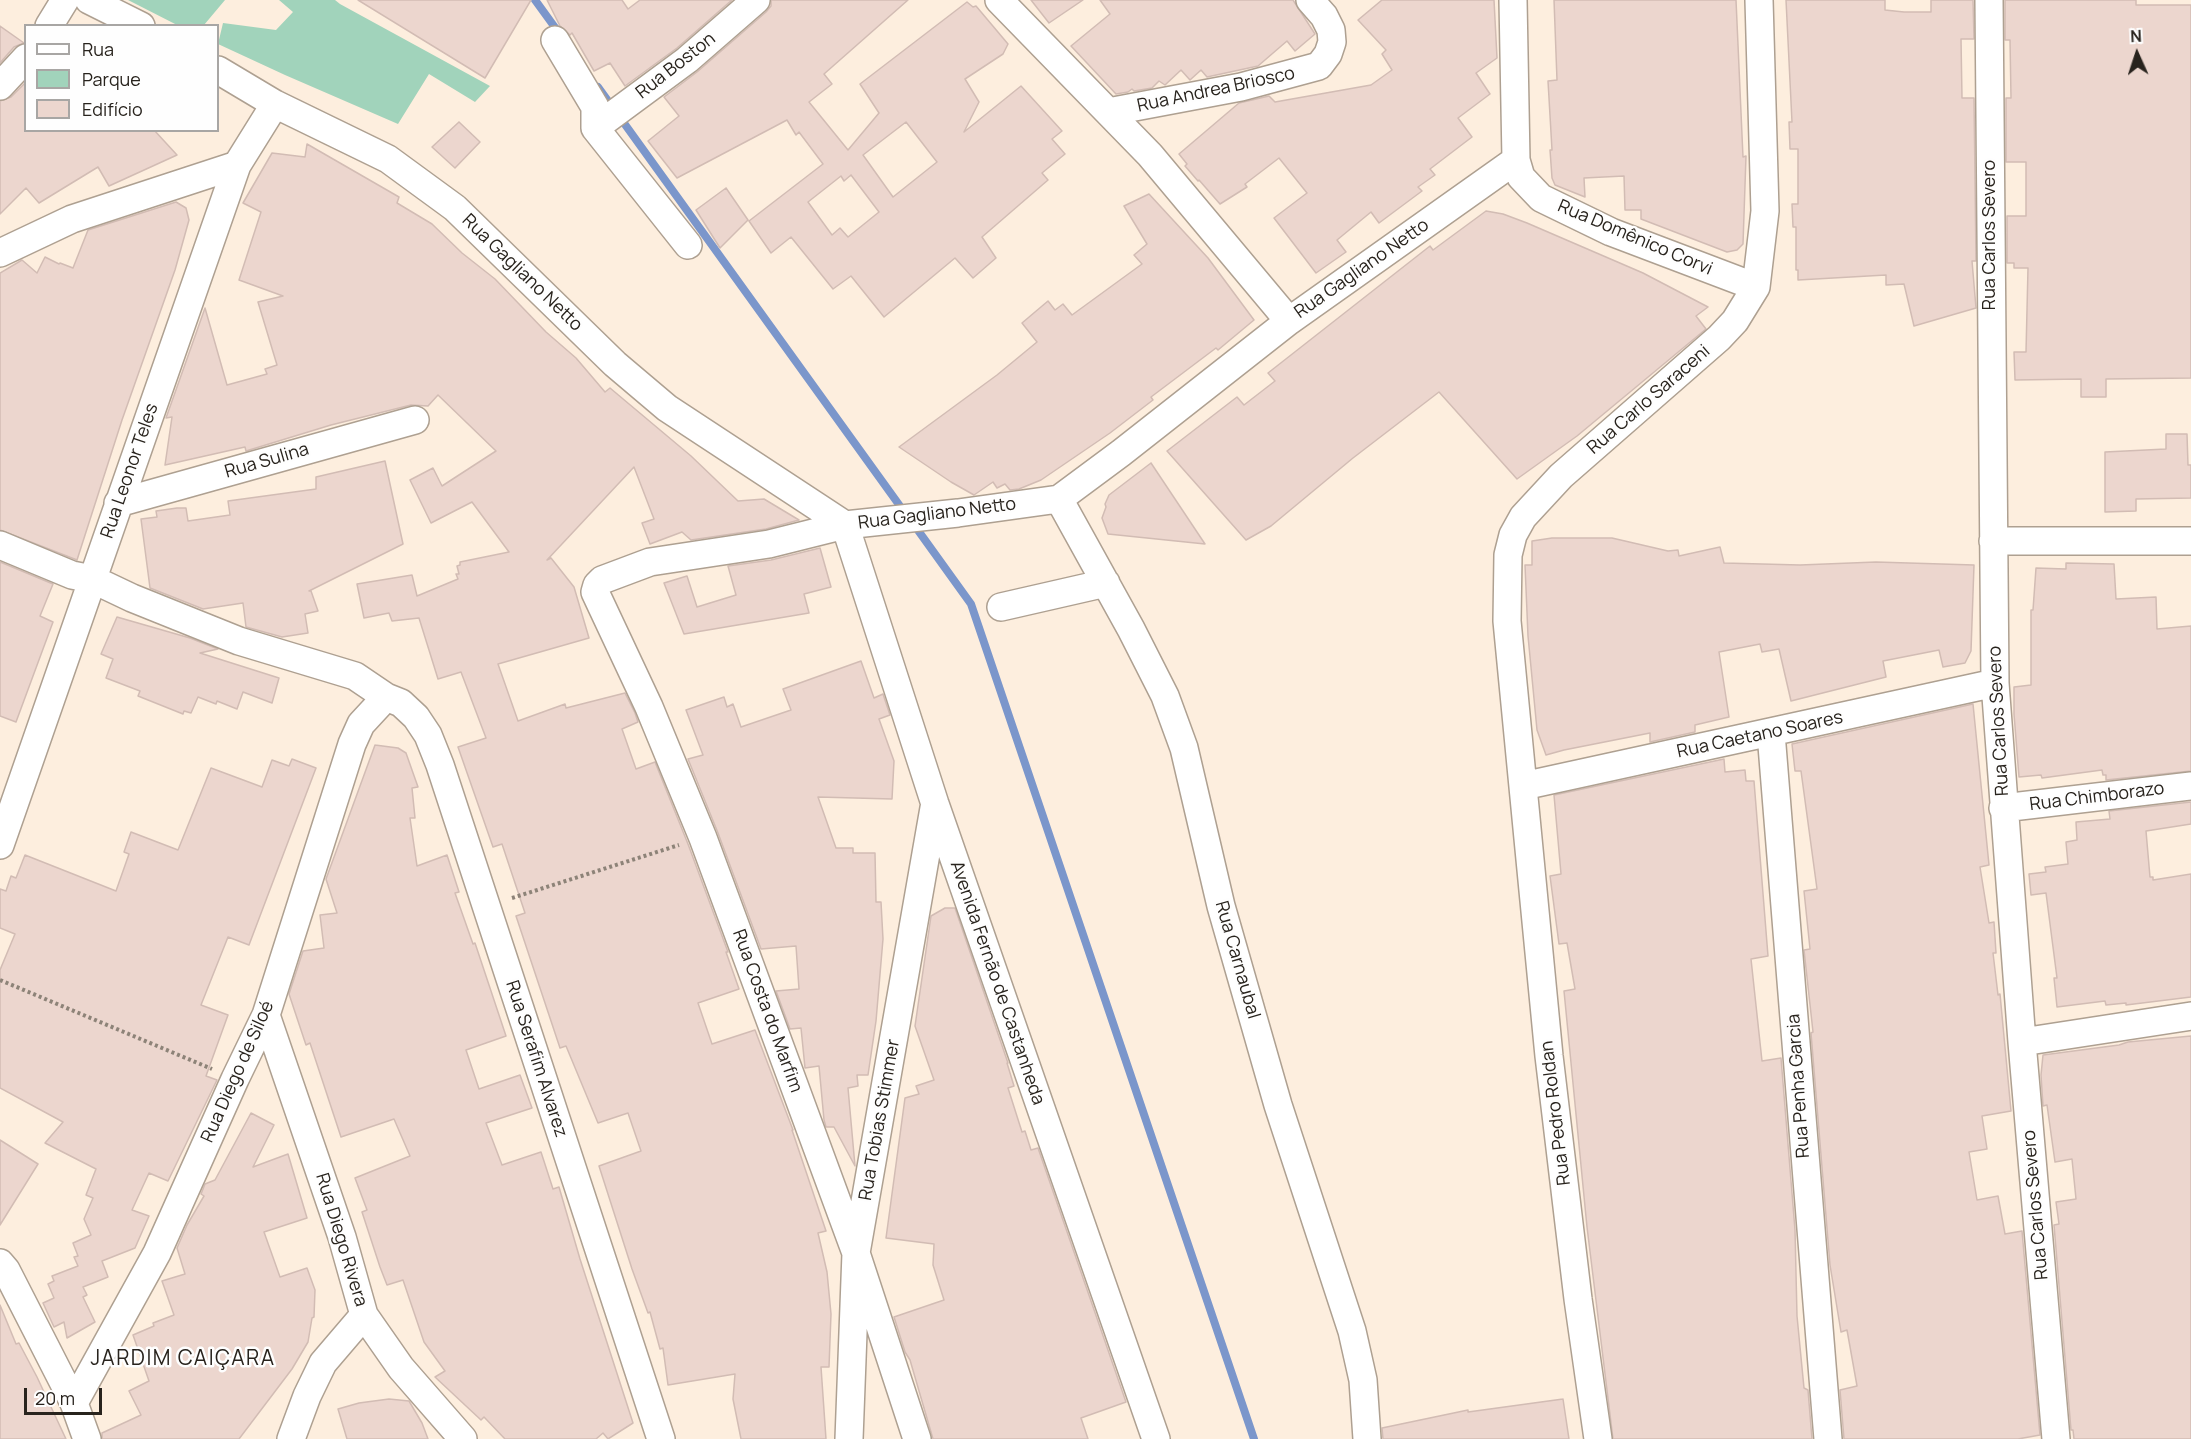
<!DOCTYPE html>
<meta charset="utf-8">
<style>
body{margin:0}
#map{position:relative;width:2191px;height:1439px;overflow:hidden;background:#fdeede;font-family:Manrope,sans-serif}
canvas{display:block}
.legend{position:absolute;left:24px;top:24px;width:195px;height:108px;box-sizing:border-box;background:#fefefe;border:2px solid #a8a6a4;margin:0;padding:8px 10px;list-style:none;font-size:18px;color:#28231d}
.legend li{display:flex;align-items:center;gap:12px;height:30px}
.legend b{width:30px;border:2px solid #a8a6a4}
.north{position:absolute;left:2107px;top:24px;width:60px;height:60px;-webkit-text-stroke:4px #fefefe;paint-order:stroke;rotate:357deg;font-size:16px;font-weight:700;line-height:24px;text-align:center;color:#28231d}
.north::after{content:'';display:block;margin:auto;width:21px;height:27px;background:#28231d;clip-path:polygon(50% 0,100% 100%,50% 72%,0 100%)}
.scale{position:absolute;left:24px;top:1388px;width:78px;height:27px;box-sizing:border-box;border:3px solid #28231d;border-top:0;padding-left:8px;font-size:18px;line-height:21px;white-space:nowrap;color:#28231d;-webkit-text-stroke:4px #fefefe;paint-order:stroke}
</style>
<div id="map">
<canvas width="2191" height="1439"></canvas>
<ul class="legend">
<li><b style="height:8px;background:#fff"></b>Rua</li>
<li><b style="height:16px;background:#a1d3bb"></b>Parque</li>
<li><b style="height:16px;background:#ecd6ce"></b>Edifício</li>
</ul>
<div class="north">N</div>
<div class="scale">20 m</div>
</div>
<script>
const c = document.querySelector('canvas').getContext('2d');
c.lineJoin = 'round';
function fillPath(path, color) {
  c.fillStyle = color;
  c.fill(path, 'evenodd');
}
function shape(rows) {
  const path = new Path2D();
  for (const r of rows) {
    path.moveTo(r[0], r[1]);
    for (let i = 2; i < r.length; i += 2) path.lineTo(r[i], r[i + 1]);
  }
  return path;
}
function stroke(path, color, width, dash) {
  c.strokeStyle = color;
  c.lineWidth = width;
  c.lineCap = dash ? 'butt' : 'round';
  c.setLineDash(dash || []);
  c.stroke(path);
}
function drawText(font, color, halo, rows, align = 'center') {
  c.font = font + ' Manrope,sans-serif';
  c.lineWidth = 5;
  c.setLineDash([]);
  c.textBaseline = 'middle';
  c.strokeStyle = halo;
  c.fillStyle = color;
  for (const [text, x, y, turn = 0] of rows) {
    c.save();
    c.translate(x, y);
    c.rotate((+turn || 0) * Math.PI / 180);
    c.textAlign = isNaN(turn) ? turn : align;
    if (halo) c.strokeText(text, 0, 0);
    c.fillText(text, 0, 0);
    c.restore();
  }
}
fillPath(shape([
 [128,0,225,0,204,25,179,26],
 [279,0,335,0,340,4,490,86,475,102,429,74,398,124,285,75,218,44,223,23,276,30,293,12]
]), '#a1d3bb');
stroke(shape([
 [535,0,559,33],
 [598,87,905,513],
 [912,522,971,604,1254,1439]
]), '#7b96cb', 8);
const building = shape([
 [358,0,531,0,485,78,358,0],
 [547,0,622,0,628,9,640,0,732,0,677,48,625,86,610,63,594,71,572,33,570,35,560,26,547,0],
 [771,0,908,0,824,74,832,84,809,102,848,150,879,113,860,84,967,2,973,7,976,6,1008,44,1003,54,965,79,979,102,964,132,1021,86,1062,131,1052,139,1065,154,1042,173,1048,180,982,237,996,258,973,278,955,258,884,317,851,276,833,289,791,237,771,253,749,221,823,164,799,132,796,135,787,120,677,178,648,141,679,116,664,97,697,72,766,12,771,6,771,0],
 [906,122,937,162,893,197,863,155,906,122],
 [851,175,879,212,848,237,840,228,832,235,808,202,841,176,844,181,851,175],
 [1031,0,1083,0,1049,23,1031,0],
 [1100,0,1293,0,1315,34,1295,51,1287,41,1258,66,1207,77,1201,70,1190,80,1181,70,1165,85,1159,81,1152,88,1134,91,1132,89,1128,92,1116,94,1071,46,1110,14,1100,0],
 [1382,0,1494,0,1497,58,1476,73,1490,94,1458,118,1472,137,1430,169,1435,175,1418,187,1422,191,1379,223,1371,212,1337,240,1346,252,1316,273,1274,218,1307,193,1279,158,1245,184,1247,187,1220,204,1199,180,1198,181,1185,166,1187,164,1179,154,1239,103,1269,96,1275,102,1371,85,1392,70,1382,54,1386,50,1358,20,1382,0],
 [1554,0,1736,0,1743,157,1746,156,1743,244,1737,250,1727,252,1641,219,1641,210,1625,210,1624,176,1584,178,1585,197,1555,185,1552,178,1550,150,1552,150,1548,81,1557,80,1554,0],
 [1786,0,1885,0,1885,10,1904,12,1931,12,1931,0,1973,0,1974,39,1961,39,1962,98,1974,98,1976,261,1972,261,1976,308,1914,326,1904,284,1886,285,1886,275,1798,280,1798,270,1796,270,1796,227,1793,227,1792,204,1798,204,1798,149,1790,149,1789,122,1792,122,1786,0],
 [2005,0,2136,0,2136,5,2191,5,2191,378,2106,379,2106,397,2081,397,2081,379,2015,380,2014,352,2026,352,2028,268,2014,268,2014,263,2007,263,2007,216,2026,216,2026,162,2006,162,2006,98,2011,98,2010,40,2005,40,2005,0],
 [0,26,24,43,14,47,0,63,0,26],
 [26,82,26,130,154,130,177,155,109,186,98,167,39,203,26,188,0,214,0,101,11,97,26,82],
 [459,122,480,142,455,168,432,147,459,122],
 [307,144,399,197,397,203,432,224,462,253,495,279,546,332,576,358,605,392,610,388,691,456,738,501,764,499,799,520,766,529,691,540,682,532,650,544,642,523,654,519,634,467,547,560,551,558,574,587,589,638,498,664,518,721,565,704,566,708,625,693,635,713,638,722,622,729,636,769,655,762,688,844,728,952,726,952,739,989,698,1003,712,1044,755,1030,793,1130,792,1130,826,1231,818,1233,827,1272,831,1314,829,1367,821,1367,826,1439,741,1439,733,1399,735,1374,668,1385,663,1348,660,1349,650,1312,648,1313,632,1269,599,1166,641,1151,628,1113,598,1123,566,1046,560,1048,516,916,525,913,502,844,493,847,458,747,486,738,461,672,438,679,419,618,392,621,389,613,364,618,357,584,412,575,417,596,458,579,456,574,459,574,457,566,460,565,460,562,509,552,472,502,431,523,410,480,433,468,442,486,496,451,438,395,428,406,411,405,331,425,246,451,245,447,165,465,172,417,166,418,205,308,227,385,267,374,265,369,277,365,258,302,283,296,239,280,261,212,243,203,272,153,305,157,307,144],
 [726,188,748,220,720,248,696,210,726,188],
 [1149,194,1208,258,1254,320,1218,350,1216,348,1151,397,1153,400,1110,433,1041,480,1019,489,1010,490,1005,484,997,488,993,482,974,495,951,482,899,447,997,375,1037,342,1022,323,1048,301,1055,310,1063,304,1072,315,1142,264,1134,255,1147,244,1124,206,1149,194],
 [176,202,186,208,189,220,175,270,122,420,77,560,0,530,0,273,22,260,37,273,45,257,59,264,60,263,73,268,88,230,176,202],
 [1486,211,1503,214,1527,223,1643,273,1708,307,1696,316,1706,329,1577,436,1517,479,1439,392,1353,458,1271,526,1246,540,1167,451,1237,397,1244,405,1275,381,1268,373,1430,246,1433,250,1486,211],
 [2166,434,2187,434,2188,465,2191,465,2191,498,2136,499,2136,511,2105,512,2105,452,2166,449,2166,434],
 [385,461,403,544,309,591,311,591,318,611,305,614,308,633,282,637,246,627,243,603,203,609,150,588,141,519,157,517,156,511,177,508,186,508,188,521,230,515,228,501,316,489,316,477,385,461],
 [1151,463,1205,544,1108,534,1102,518,1106,507,1105,504,1109,495,1151,463],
 [1552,538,1612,538,1668,551,1678,550,1679,556,1720,547,1724,563,1800,565,1876,562,1974,565,1971,651,1965,663,1943,667,1939,650,1883,661,1886,677,1791,701,1779,649,1762,652,1760,644,1719,652,1729,717,1695,725,1695,732,1650,742,1650,733,1564,750,1546,755,1537,730,1528,636,1525,565,1532,565,1532,541,1552,538],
 [820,548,831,587,804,594,809,613,684,634,664,583,687,576,697,607,736,595,728,566,771,560,820,548],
 [0,562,53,584,40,616,53,622,16,722,0,716,0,562],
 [2066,563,2114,564,2116,599,2156,597,2157,629,2191,626,2191,771,2106,780,2106,775,2103,775,2102,770,2042,778,2041,775,2019,777,2014,714,2014,687,2031,685,2031,610,2033,610,2036,568,2066,569,2066,563],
 [117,617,190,638,218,649,200,653,279,678,272,703,243,692,237,709,217,701,216,704,198,697,191,713,184,711,183,714,138,696,140,691,106,678,113,659,101,654,117,617],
 [861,661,874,698,883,694,890,715,879,719,894,761,892,799,818,797,836,848,853,848,853,853,875,853,876,902,881,902,883,939,876,1021,868,1075,857,1075,858,1086,848,1088,855,1166,834,1127,826,1127,824,1120,819,1066,805,1068,801,1028,790,1029,776,991,799,989,796,946,761,949,718,833,688,759,703,755,686,710,724,697,727,707,733,704,741,727,791,710,783,689,861,661],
 [1973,704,1989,865,1980,867,1989,923,1994,922,1996,953,1993,953,1998,995,2000,994,2011,1111,1982,1116,1987,1149,1969,1152,1977,1200,1998,1196,2005,1234,2022,1231,2040,1435,2018,1439,1844,1439,1840,1390,1857,1386,1847,1330,1841,1332,1830,1265,1811,1033,1813,1032,1804,950,1810,949,1804,891,1817,889,1801,771,1795,771,1792,744,1973,704],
 [375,745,398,748,406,753,418,787,412,788,415,818,410,818,417,866,447,855,459,892,455,893,473,944,475,943,506,1036,466,1050,479,1089,520,1075,532,1108,486,1123,502,1165,541,1152,553,1189,559,1187,580,1259,633,1423,608,1439,603,1433,596,1439,505,1439,484,1417,481,1420,435,1377,445,1371,424,1342,403,1280,387,1285,380,1267,362,1212,367,1210,355,1178,410,1156,394,1119,341,1137,310,1043,306,1045,289,994,303,951,324,948,320,915,337,913,326,879,375,745],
 [292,759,316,768,249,945,228,937,201,1005,228,1015,206,1076,217,1080,168,1181,149,1173,132,1210,149,1216,135,1248,102,1261,108,1277,83,1287,87,1295,83,1297,95,1322,67,1338,64,1322,54,1327,43,1303,54,1298,48,1284,54,1281,52,1276,78,1266,74,1257,78,1256,73,1243,91,1235,84,1219,93,1198,86,1195,96,1169,45,1143,63,1122,0,1088,0,970,15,934,0,928,0,889,6,891,11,876,16,878,25,855,116,891,129,854,124,852,131,832,178,850,211,768,262,787,272,760,289,766,292,759],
 [1724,759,1725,772,1745,770,1746,781,1754,781,1768,956,1751,959,1762,1061,1781,1058,1795,1230,1797,1316,1804,1388,1808,1390,1812,1439,1613,1439,1587,1227,1564,991,1575,989,1567,943,1559,944,1550,876,1561,874,1554,795,1724,759],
 [2191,802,2191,824,2146,831,2150,877,2153,877,2153,880,2191,874,2191,997,2126,1005,2126,1003,2106,1005,2105,1001,2057,1007,2054,978,2057,978,2046,893,2031,895,2029,874,2046,872,2045,867,2068,864,2066,842,2077,840,2076,822,2110,819,2109,811,2191,802],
 [945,908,955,908,1008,1063,1007,1063,1014,1086,1008,1088,1022,1132,1025,1131,1031,1150,1038,1148,1126,1402,1081,1418,1088,1439,933,1439,910,1360,905,1352,894,1317,944,1300,933,1265,934,1244,886,1238,905,1098,919,1094,916,1086,934,1080,915,1026,931,916,945,908],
 [2191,1036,2191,1439,2074,1439,2073,1430,2071,1430,2054,1225,2059,1224,2056,1202,2076,1199,2072,1159,2055,1162,2047,1105,2043,1106,2041,1075,2043,1055,2119,1045,2128,1042,2191,1036],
 [251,1113,274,1125,253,1167,288,1154,307,1218,264,1232,280,1277,307,1268,315,1290,314,1317,312,1318,308,1342,292,1369,239,1439,102,1439,102,1433,141,1415,129,1391,149,1381,133,1335,154,1326,153,1323,174,1315,162,1281,185,1274,177,1248,187,1225,204,1196,201,1194,205,1184,215,1180,251,1113],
 [0,1140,38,1164,0,1225,0,1140],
 [0,1305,16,1344,19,1343,37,1377,66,1439,0,1439,0,1305],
 [389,1399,409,1401,422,1423,428,1439,347,1439,338,1409,359,1403,389,1399],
 [1563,1399,1569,1439,1383,1439,1382,1428,1468,1410,1468,1412,1563,1399]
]);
fillPath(building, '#ecd6ce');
stroke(building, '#d2bcb4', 1.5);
const minor = shape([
 [89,0,141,26],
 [999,0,1150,155,1289,321],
 [1513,0,1516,160,1521,177,1541,198,1611,232,1756,287],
 [1989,0,1995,683,2022,1042,2056,1439],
 [49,26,65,0],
 [555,40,595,107,595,128,688,245],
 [218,70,275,104,388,159,455,208,615,364,667,408,845,525],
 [0,86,26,58],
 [1108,112,1241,87,1319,66,1328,54,1332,42,1331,30,1324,16,1310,0],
 [595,128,687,60,756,0],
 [0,253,72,219,237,165],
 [1059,499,1131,629,1165,696,1184,748,1221,906,1278,1105,1352,1331,1363,1380,1367,1439],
 [118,503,415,420],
 [845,525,935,804,1156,1439],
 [1993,541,2191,541],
 [0,545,72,575,92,579,132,598,239,641,355,676,386,697,401,703,416,717,428,735,440,765,661,1439],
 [1001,607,1106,583],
 [1771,733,1828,1439],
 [1523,786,1995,683],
 [2003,808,2191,786],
 [0,845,237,165,275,104],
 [266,1015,342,1237,364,1315,401,1368,463,1439],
 [2022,1042,2191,1016],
 [0,1263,6,1270,74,1403,87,1439],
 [74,1403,157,1253,235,1079,266,1015,352,744,361,724,386,697],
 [291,1439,307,1396,323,1363,364,1315],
 [849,1439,856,1253,934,808],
 [917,1439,856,1253,703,838,649,707,595,592,597,585,602,580,650,562,769,544,845,525,958,513,1059,499,1121,453,1289,321,1516,160],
 [1598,1439,1578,1299,1549,1056,1507,621,1508,555,1513,535,1523,517,1561,476,1719,338,1735,321,1756,287,1765,211,1759,0]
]);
stroke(minor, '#aea091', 30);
stroke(shape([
 [512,898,679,845],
 [0,980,212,1069]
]), '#8d8378', 4, [3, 3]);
stroke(minor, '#fff', 27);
drawText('18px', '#28231d', '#fefefe', [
 ["Rua Boston",676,66,-38],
 ["Rua Andrea Briosco",1216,90,-12],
 ["Rua Carlos Severo",1990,235,-90],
 ["Rua Domênico Corvi",1635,238,23],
 ["Rua Gagliano Netto",1362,269,-35],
 ["Rua Gagliano Netto",522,273,44],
 ["Rua Carlo Saraceni",1649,400,-41],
 ["Rua Sulina",267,461,-16],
 ["Rua Leonor Teles",130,471,-71],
 ["Rua Gagliano Netto",937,514,-7],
 ["Rua Carlos Severo",1999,721,-93],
 ["Rua Caetano Soares",1760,735,-12],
 ["Rua Chimborazo",2097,797,-7],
 ["Rua Carnaubal",1237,960,74],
 ["Avenida Fernão de Castanheda",997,983,71],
 ["Rua Costa do Marfim",767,1011,70],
 ["Rua Serafim Alvarez",536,1059,72],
 ["Rua Diego de Siloé",238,1072,-66],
 ["Rua Penha Garcia",1799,1086,-94],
 ["Rua Pedro Roldan",1556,1113,-97],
 ["Rua Tobias Stimmer",880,1120,-80],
 ["Rua Carlos Severo",2036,1205,-95],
 ["Rua Diego Rivera",341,1240,73]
]);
c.letterSpacing = '1.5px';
drawText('21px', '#28231d', '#fefefe', [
 ["JARDIM CAIÇARA",183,1359]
]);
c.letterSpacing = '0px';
</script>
